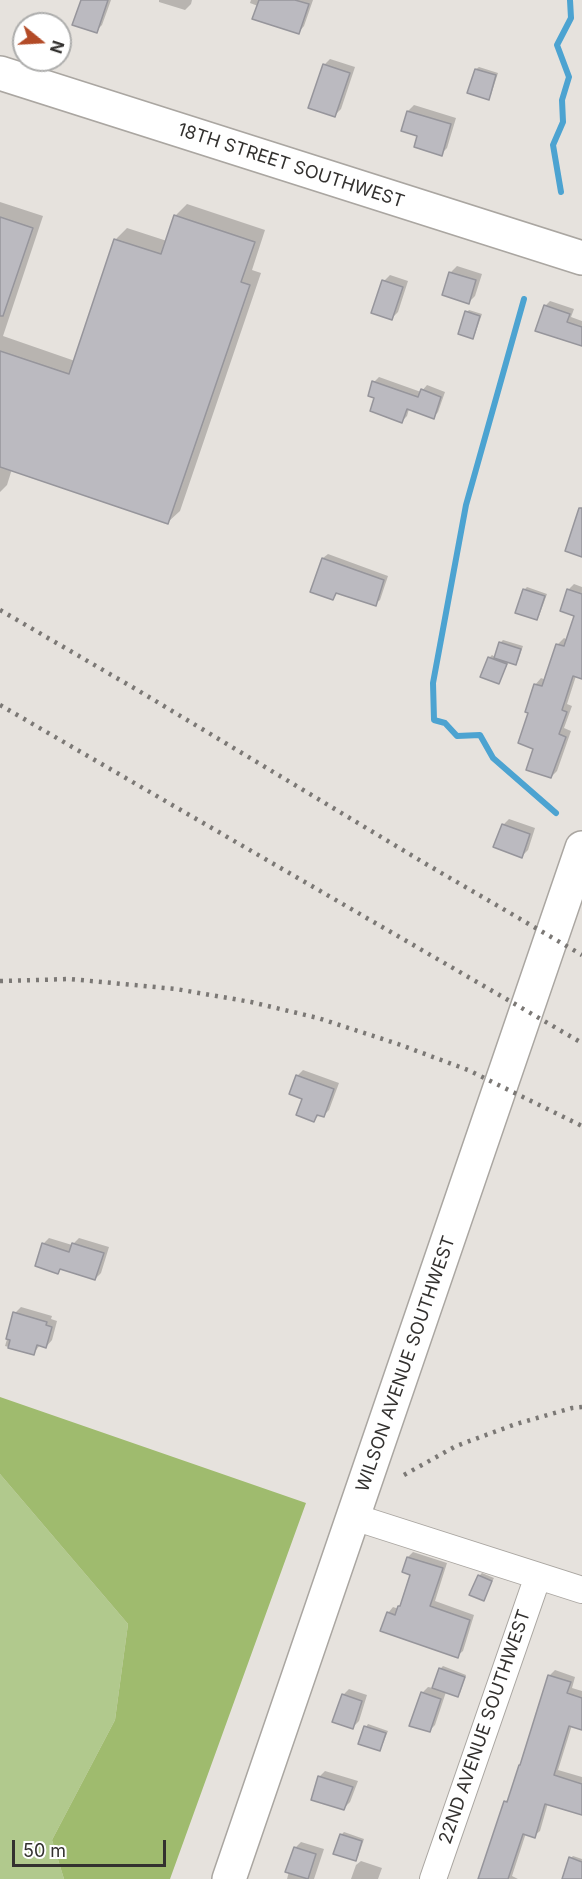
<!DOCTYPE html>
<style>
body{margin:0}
#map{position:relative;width:582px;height:1879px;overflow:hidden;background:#e6e2dd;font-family:Inter,sans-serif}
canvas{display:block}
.north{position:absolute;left:12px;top:12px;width:60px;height:60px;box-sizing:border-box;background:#fff;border:2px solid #adadac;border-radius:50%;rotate:108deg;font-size:16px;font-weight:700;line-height:24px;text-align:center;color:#33312f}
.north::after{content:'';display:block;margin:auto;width:21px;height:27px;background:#b34b27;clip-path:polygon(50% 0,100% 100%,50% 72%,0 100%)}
.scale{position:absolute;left:12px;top:1840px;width:154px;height:27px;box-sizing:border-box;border:3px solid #33312f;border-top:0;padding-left:8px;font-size:18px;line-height:21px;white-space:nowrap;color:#33312f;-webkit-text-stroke:4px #fff;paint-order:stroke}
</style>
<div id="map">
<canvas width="582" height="1879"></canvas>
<div class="north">N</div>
<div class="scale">50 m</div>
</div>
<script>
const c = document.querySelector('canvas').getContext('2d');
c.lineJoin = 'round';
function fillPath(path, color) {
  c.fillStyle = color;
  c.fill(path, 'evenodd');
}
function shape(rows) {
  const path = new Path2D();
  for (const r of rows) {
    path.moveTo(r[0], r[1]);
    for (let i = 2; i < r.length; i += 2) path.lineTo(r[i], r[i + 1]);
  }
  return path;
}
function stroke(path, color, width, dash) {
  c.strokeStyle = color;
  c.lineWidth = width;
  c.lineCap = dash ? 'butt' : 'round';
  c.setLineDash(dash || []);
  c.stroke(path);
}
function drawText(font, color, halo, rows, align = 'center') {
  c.font = font + ' Inter,sans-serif';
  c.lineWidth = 6;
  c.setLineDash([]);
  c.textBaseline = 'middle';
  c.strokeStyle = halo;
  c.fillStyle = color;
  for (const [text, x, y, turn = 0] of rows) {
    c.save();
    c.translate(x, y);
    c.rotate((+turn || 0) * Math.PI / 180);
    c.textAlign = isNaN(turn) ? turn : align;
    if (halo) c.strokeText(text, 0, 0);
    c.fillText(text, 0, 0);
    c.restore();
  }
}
fillPath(shape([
 [0,1474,128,1624,115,1720,52,1840,64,1879,0,1879]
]), '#b1c98d');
fillPath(shape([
 [0,1397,306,1503,170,1879,64,1879,52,1840,115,1720,128,1624,0,1474]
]), '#9fbb6e');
fillPath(shape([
 [82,0,111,0,102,25,96,31],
 [159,0,192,0,191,4,185,10,159,2],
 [251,0,313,0,304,26,298,33,258,6,250,3],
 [330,59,355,67,341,109,335,115,324,65],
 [479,67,498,73,491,95,488,98,476,69],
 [414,105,456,118,447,148,441,154,419,135,408,111],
 [0,202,43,216,3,336,75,361,116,239,127,228,167,241,176,215,187,204,265,230,252,270,261,273,180,511,168,522,12,469,7,485,0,492],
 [457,266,482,274,475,296,469,302,444,294,451,272],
 [390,275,408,281,398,312,392,318,384,281],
 [550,301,574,309,571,317,582,321,582,346,545,306],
 [469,310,482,314,475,334,473,337,467,312],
 [379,377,421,392,427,385,445,392,438,412,434,417,409,409,407,416,402,421,376,397,374,382],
 [328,554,388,576,380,600,375,604,338,592,333,599,323,558],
 [574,584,582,587,582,675,576,676,567,704,572,706,564,728,571,731,557,771,551,777,535,748,530,712,535,685,541,678,546,680,558,644,564,638,568,640,575,615,568,590],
 [527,587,547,594,539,616,537,619,524,590],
 [503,640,523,646,518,661,516,663,509,661,499,682,489,658,492,655,495,657,500,643],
 [509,819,535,828,528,850,522,856,503,825],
 [303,1070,339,1083,329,1110,323,1116,320,1114,314,1120,297,1076],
 [49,1238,72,1245,79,1238,109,1247,101,1273,95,1279,62,1268,58,1272,43,1244],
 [21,1307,52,1316,51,1319,57,1321,52,1340,46,1347,40,1345,33,1354,5,1346,15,1313],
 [413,1552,447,1563,435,1601,474,1615,463,1651,457,1656,388,1613,393,1607,399,1609,402,1604,412,1574,408,1557],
 [482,1573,494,1578,483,1599,479,1576],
 [443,1666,466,1675,460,1693,457,1695,446,1692,435,1725,429,1731,422,1693,428,1687,433,1688,440,1669],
 [555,1670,575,1677,572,1688,582,1691,582,1729,572,1725,558,1770,582,1777,582,1814,548,1803,540,1831,534,1836,526,1833,512,1876,518,1879,479,1879,505,1802,510,1797,550,1675],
 [349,1689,367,1695,359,1721,353,1727,343,1695],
 [368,1724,388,1731,382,1746,379,1749,366,1727],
 [325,1771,358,1781,350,1802,344,1808,319,1777],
 [344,1832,364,1839,358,1857,355,1860,341,1835],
 [301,1842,324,1849,314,1879,287,1879,295,1848],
 [573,1856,582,1859,582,1878,571,1858],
 [361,1861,382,1868,378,1879,351,1879,356,1865]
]), '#0003');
stroke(shape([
 [561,192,553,145,563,122,562,100,569,77,557,45,571,18,570,0],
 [524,299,466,505,433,683,434,720,445,723,457,736,480,735,493,758,556,813]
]), '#4ca3d1', 6);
const building = shape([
 [81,0,108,0,97,33,72,25,81,0],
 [259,0,295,0,309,4,299,34,252,19,259,0],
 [323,64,350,73,335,117,308,108,323,64],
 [475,69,496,75,489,100,467,93,475,69],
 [407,111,451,124,442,156,414,147,417,136,401,131,407,111],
 [174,215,255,242,241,282,250,285,168,524,0,467,0,351,69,374,114,239,161,254,174,215],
 [0,217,33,228,3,316,0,316,0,217],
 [449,272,476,280,469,304,442,295,449,272],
 [382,280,403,287,392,320,371,313,382,280],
 [544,305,570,314,567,322,582,327,582,346,535,331,544,305],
 [465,311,480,316,473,339,458,334,465,311],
 [372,381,418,397,421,389,441,397,434,419,407,409,402,423,370,411,374,398,368,396,372,381],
 [579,508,582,508,582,557,565,551,579,508],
 [322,558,384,580,376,606,336,593,333,600,310,592,322,558],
 [523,589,545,596,537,620,515,613,523,589],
 [567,589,582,594,582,679,573,676,562,710,567,712,559,734,566,737,551,778,526,770,533,749,518,743,528,713,525,712,534,684,542,686,556,644,564,646,574,616,560,611,567,589],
 [499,642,521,649,516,665,494,658,499,642],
 [488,657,507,664,499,684,480,677,488,657],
 [502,824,530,834,522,858,493,847,502,824],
 [296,1075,334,1089,324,1117,317,1115,314,1122,296,1115,302,1099,289,1094,296,1075],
 [42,1243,69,1252,72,1243,104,1253,95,1280,60,1269,58,1274,35,1266,42,1243],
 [13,1312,47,1322,46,1325,52,1327,46,1348,37,1345,34,1355,8,1348,10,1340,6,1339,13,1312],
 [407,1557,443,1568,430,1606,470,1620,458,1658,380,1631,387,1612,395,1615,398,1606,400,1606,410,1575,402,1572,407,1557],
 [478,1575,492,1581,484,1601,469,1595,478,1575],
 [439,1668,465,1677,458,1697,432,1688,439,1668],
 [548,1675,571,1682,567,1693,582,1698,582,1730,569,1726,554,1775,582,1784,582,1815,545,1804,535,1838,523,1834,508,1879,478,1879,504,1801,507,1802,519,1765,520,1765,548,1675],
 [421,1692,441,1699,430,1732,409,1726,421,1692],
 [342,1694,362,1701,353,1729,332,1722,342,1694],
 [364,1726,386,1733,380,1751,358,1744,364,1726],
 [318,1776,353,1787,344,1810,311,1800,318,1776],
 [340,1834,362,1841,356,1861,333,1854,340,1834],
 [294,1847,316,1854,308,1879,285,1872,294,1847],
 [569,1857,582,1862,582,1879,562,1879,569,1857]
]);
fillPath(building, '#bbbac0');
stroke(building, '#96959b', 1.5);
const street = shape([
 [354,1517,582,1590],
 [433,1879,538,1576]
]);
const secondary = shape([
 [0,73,582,258],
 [229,1879,582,848]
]);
stroke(street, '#aaa6a1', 28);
stroke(secondary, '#aaa6a1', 36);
stroke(street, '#fff', 26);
stroke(secondary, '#fff', 33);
stroke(shape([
 [0,610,139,691,426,864,582,955],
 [0,705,582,1043],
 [0,981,70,979,176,989,251,1002,318,1018,398,1044,468,1070,582,1126],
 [404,1475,456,1446,516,1424,572,1408,582,1407]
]), '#7b7875', 4.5, [3, 6]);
drawText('18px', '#33312f', '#fff', [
 ["18TH STREET SOUTHWEST",291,166,18],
 ["WILSON AVENUE SOUTHWEST",406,1364,-71],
 ["22ND AVENUE SOUTHWEST",485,1727,-71]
]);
</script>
